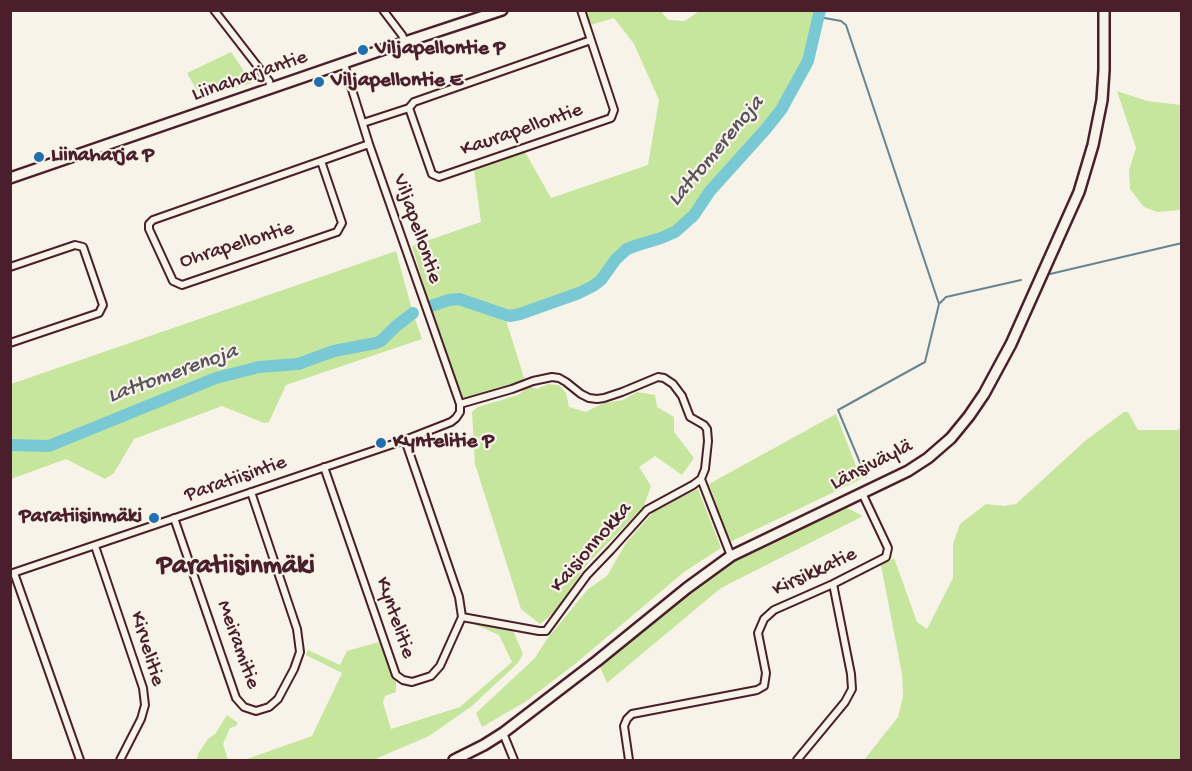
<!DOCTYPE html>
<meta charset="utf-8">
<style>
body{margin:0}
#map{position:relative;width:1192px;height:771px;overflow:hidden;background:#f7f3e8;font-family:"Gochi Hand",sans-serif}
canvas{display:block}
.frame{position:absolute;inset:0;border:12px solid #4a1f2b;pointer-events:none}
</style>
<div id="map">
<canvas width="1192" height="771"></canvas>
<div class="frame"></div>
</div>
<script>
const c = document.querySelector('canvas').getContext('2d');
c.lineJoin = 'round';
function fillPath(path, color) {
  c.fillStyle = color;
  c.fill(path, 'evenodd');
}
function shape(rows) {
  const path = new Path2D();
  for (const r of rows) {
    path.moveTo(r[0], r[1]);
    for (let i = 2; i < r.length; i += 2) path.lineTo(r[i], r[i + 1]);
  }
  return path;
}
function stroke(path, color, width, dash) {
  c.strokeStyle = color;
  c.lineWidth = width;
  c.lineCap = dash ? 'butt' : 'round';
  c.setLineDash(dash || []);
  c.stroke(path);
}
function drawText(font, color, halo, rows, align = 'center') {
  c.font = font + ' "Gochi Hand",sans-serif';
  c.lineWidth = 4.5;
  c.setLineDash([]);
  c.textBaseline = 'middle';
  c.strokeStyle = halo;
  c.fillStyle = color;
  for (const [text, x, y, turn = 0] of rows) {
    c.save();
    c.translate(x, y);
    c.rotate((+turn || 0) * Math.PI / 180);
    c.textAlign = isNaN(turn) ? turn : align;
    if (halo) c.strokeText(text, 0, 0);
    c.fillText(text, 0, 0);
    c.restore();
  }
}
fillPath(shape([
 [585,11,661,11,668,20,685,21,699,11,816,11,806,56,802,67,775,112,702,194,691,213,677,226,659,235,629,245,616,255,599,278,583,289,527,309,515,312,507,312,474,300,458,297,445,298,429,303,412,246,481,222,474,170,525,152,551,198,648,165,659,100,634,44,614,18,591,25],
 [231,52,252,83,201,98,187,73],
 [1117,91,1147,101,1181,105,1181,210,1157,212,1144,207,1130,189,1129,170,1136,148],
 [396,251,413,313,422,339,286,385,269,422,264,423,222,406,134,439,114,473,105,479,66,459,11,479,11,384],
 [459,303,506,320,525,381,467,399,461,396,431,310,450,304],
 [548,384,559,385,566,393,569,407,586,412,603,403,623,400,637,392,655,395,657,407,674,417,674,432,694,458,682,475,655,456,639,467,651,486,643,508,588,563,555,612,540,624,521,609,475,464,472,412,478,407,518,395,529,386,537,389],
 [1124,412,1128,412,1138,430,1177,430,1181,428,1181,760,864,760,898,717,903,696,902,674,881,565,894,558,917,622,927,629,953,578,953,544,960,524,986,504,1004,506,1016,504,1085,441],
 [836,414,861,479,730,542,709,484],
 [698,489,721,548,684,572,575,664,525,702,482,727,476,713,535,658,547,639,588,589,607,576,626,543,655,510],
 [847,508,863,516,721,588,607,683,600,667,701,582,728,563,752,550],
 [468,620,512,628,523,654,518,663,472,706,429,736,373,760,244,760,312,736,342,673,306,655,308,650,340,665,347,651,379,642,391,671,396,679,396,692,385,696,383,703,391,729,460,707,512,662,499,635,467,621],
 [227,715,238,723,236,726,230,728,223,744,228,760,196,760,199,752,208,739,215,734]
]), '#c7e69d');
stroke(shape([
 [819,17,841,21,846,25,939,304],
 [1050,274,1182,243],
 [866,477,838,410,925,362,939,304,946,297,1021,280]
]), '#668590', 2);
stroke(shape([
 [431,306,449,300,459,299,503,314,510,316,520,314,579,293,593,286,601,280,616,259,627,249,638,245,661,238,675,232,683,225,694,215,710,191,765,130,781,110,808,61,820,10],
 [10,445,49,446,216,378,259,367,298,364,334,351,376,343,381,341,395,327,413,313]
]), '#79c9d4', 12);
const minor = shape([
 [214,10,269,81,271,88],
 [383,10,402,35,405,42],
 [409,108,414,102,591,40],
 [363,123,409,108,432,174,439,177,611,118,614,110,581,10],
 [321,161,342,223,337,232,182,285,173,281,149,229,149,224,153,220,321,161,369,144],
 [10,267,75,245,83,247,103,305,99,313,10,343],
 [460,404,512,389,533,381,552,377,559,378,566,382,581,394,589,398,597,399,604,398,622,392,658,377,664,378,673,384,682,396,690,417,704,425,707,429,708,441,705,469,701,479,693,485,647,510,611,550,587,575,546,631,539,631,462,617],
 [324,467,396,675,403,680,412,682,431,676,440,666,462,617,459,597,405,440],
 [701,479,731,556],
 [174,518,236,698,244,707,256,711,269,707,278,699,294,669,300,652,297,629,251,492],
 [95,546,143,688,145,705,141,719,120,760],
 [14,573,80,760],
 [10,574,405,440,451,422,456,418,460,412,460,404,369,144,344,64],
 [503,733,514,760],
 [629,760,624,726,627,719,632,714,757,690,764,686,766,673,758,633,764,619,774,610,833,584,886,557,888,548,862,493],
 [797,760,845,702,852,689,851,674,833,584]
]);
const secondary = shape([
 [10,178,405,42,502,10],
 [454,760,484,745,503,733,597,661,687,588,731,556,908,471,928,458,951,438,969,416,984,394,1011,344,1079,192,1093,145,1102,100,1104,70,1104,10]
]);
stroke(minor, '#4a1f2b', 10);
stroke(secondary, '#4a1f2b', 14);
stroke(minor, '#f7f3e8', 6);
stroke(secondary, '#f7f3e8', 9);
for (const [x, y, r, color] of [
 [363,50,6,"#1f6fb2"],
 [319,82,6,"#1f6fb2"],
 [39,157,6,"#1f6fb2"],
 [381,443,6,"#1f6fb2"],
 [154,518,6,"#1f6fb2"]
]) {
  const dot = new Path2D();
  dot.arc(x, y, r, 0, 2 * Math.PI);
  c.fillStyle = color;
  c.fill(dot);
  stroke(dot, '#f7f3e8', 2);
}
drawText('bold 21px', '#4a1f2b', '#f7f3e8', [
 ["Viljapellontie P",375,50],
 ["Viljapellontie E",331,82],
 ["Liinaharja P",51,157],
 ["Kyntelitie P",393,443],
 ["Paratiisinmäki",142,518,"right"]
], 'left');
drawText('21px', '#4a1f2b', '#f7f3e8', [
 ["Liinaharjantie",250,77,-19],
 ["Kaurapellontie",522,131,-19],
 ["Viljapellontie",416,229,71],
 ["Ohrapellontie",237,246,-17],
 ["Länsiväylä",872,466,-27],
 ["Paratiisintie",236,480,-19],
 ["Kaisionnokka",592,548,-49],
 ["Kirsikkatie",815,573,-25],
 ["Kyntelitie",394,618,71],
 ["Meiramitie",237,645,70],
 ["Kirvelitie",146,649,73]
]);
drawText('italic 22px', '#58525e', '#f7f3e8', [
 ["Lattomerenoja",717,152,-50],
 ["Lattomerenoja",173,375,-20]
]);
drawText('bold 27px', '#4a1f2b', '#f7f3e8', [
 ["Paratiisinmäki",236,568]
]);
</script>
